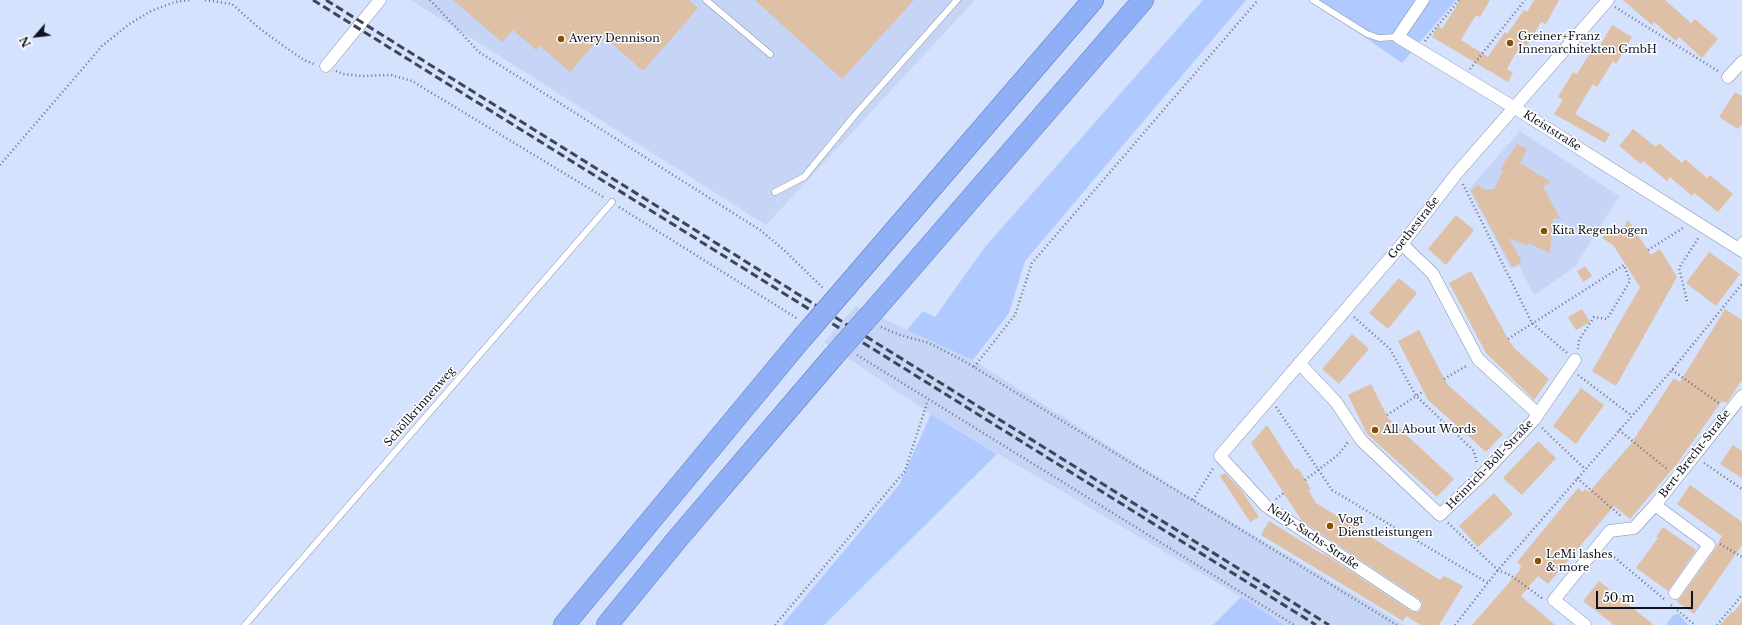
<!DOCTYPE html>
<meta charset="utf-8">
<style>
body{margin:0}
#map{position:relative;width:1742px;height:625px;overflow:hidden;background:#d5e2fd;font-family:"Libre Baskerville",serif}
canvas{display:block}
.north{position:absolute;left:16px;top:16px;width:40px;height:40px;-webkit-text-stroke:3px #fff;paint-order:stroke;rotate:242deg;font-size:11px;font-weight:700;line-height:16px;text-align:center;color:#0f1420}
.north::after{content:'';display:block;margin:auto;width:14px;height:18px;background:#0f1420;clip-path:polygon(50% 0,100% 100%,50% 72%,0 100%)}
.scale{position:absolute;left:1596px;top:591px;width:97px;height:18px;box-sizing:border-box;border:2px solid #0f1420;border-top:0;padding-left:5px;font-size:12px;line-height:14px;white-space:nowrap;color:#0f1420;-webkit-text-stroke:3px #fff;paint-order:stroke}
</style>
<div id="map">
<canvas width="1742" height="625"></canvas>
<div class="north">N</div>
<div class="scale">50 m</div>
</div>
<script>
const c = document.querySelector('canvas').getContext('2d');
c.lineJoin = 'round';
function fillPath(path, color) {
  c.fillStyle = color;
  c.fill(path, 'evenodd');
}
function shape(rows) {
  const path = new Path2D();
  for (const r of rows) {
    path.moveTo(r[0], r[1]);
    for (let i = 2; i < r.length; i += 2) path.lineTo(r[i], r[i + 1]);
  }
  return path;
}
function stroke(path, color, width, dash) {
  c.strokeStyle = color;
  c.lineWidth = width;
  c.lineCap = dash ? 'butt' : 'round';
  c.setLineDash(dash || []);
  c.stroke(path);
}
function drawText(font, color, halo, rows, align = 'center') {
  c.font = font + ' "Libre Baskerville",serif';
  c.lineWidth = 3;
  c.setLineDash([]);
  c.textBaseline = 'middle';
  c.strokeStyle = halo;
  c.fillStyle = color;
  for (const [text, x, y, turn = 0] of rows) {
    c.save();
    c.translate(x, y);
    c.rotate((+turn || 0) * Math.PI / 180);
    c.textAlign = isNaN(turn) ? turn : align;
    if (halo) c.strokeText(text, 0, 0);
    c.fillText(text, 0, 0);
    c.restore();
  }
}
fillPath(shape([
 [411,0,975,0,766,225],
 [1520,131,1619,196,1575,267,1534,295,1519,266,1511,269,1469,189],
 [856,306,973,360,1182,492,1404,625,1285,625,1241,597,931,414,824,342]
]), '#c6d5f5');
fillPath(shape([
 [1203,0,1246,0,1025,261,1009,313,973,360,907,330,923,311,935,317,985,247],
 [1311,0,1456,0,1402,63],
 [931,414,997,454,824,625,782,625,899,485],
 [1241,597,1285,625,1213,625],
 [1679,614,1688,625,1666,625,1673,615]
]), '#b0c9fe');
fillPath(shape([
 [453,0,689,0,698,8,643,71,602,35,570,72,540,46,536,50,513,30,502,42],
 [755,0,914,0,842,79],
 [1460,0,1490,0,1480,17,1476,15,1461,40,1488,57,1505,32,1507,34,1524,10,1527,12,1534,0,1559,0,1546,24,1541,22,1527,46,1523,44,1514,56,1507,69,1513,73,1508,82,1432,37,1438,26,1442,29],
 [1623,0,1665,0,1691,23,1695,19,1718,39,1702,58,1679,37,1676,41,1654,22,1652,25],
 [1612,25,1632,37,1616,64,1613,61,1597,87,1593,84,1575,114,1610,134,1605,143,1554,114,1563,100,1558,97,1566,84,1573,72,1577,74,1593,48,1597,51],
 [1735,92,1742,96,1742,124,1738,129,1719,117],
 [1633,129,1656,147,1659,143,1682,163,1685,159,1707,178,1710,175,1733,194,1718,212,1694,193,1692,196,1670,177,1667,181,1643,161,1641,164,1619,146],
 [1517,144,1527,149,1520,163,1551,182,1543,187,1560,218,1553,219,1550,253,1528,243,1527,246,1509,238,1522,262,1512,267,1471,191,1478,184,1482,189,1494,189,1503,171,1500,169],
 [1456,215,1474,230,1446,265,1428,249],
 [1628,220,1651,255,1660,249,1677,277,1616,386,1592,371,1640,287,1613,245,1602,238,1609,227,1620,234],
 [1709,252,1740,274,1716,306,1686,283],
 [1585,266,1592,276,1583,282,1577,271],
 [1471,271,1508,339,1514,348,1549,379,1534,400,1486,353,1449,283],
 [1399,278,1417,293,1388,329,1369,313],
 [1582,309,1590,322,1576,330,1568,317],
 [1725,309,1742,320,1742,380,1727,403,1722,401,1676,465,1630,519,1614,506,1548,584,1538,576,1521,596,1555,625,1472,625,1520,570,1521,566,1517,562,1578,488,1583,492,1585,489,1589,492,1630,445,1674,378,1680,382],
 [1419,330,1447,384,1503,434,1486,452,1428,400,1398,341],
 [1352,334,1369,349,1339,384,1322,369],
 [1371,384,1388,418,1454,479,1437,497,1367,434,1348,395],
 [1581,388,1604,405,1576,444,1553,426],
 [1267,425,1295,469,1298,468,1311,489,1308,490,1316,503,1440,580,1444,576,1463,586,1439,625,1421,625,1406,616,1403,621,1261,535,1269,521,1324,555,1323,553,1411,611,1418,612,1421,609,1422,602,1419,599,1302,521,1251,443],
 [1538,441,1556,458,1522,495,1503,478],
 [1733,445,1742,451,1742,478,1720,464],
 [1225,473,1242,491,1259,517,1250,522,1220,476],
 [1690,485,1742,522,1742,545,1694,614,1676,601,1681,597,1715,549,1722,536,1677,504],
 [1494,493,1513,514,1478,547,1459,526],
 [1663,527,1696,550,1668,591,1636,568,1658,538,1656,537],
 [1599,581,1654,625,1614,625,1583,601],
 [1742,602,1742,625,1720,625,1732,612,1733,613]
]), '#ddc0a5');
const service = shape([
 [706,0,770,54],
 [1313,0,1367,34,1379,38,1398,37],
 [775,192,804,177,855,115,957,0],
 [1736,247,1742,240],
 [245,625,612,202]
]);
const minor = shape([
 [1423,0,1398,37,1515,108,1742,251],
 [326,66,380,0],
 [1728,77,1742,62],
 [1402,244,1433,274,1478,359,1538,414],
 [1299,363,1336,402,1361,440,1440,515,1485,472,1534,420,1575,360],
 [1655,505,1709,545,1675,593],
 [1415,605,1266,506,1220,456,1402,244,1457,173,1608,0],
 [1585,625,1554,600,1610,531,1634,528,1655,505,1742,396]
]);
const motorway = shape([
 [847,286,1093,0],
 [877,307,1143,0],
 [564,625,802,338],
 [607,625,679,537,832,358]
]);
stroke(service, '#8290af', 7);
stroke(minor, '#8290af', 13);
stroke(motorway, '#6279ac', 22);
stroke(shape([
 [205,0,232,4,259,28,285,47,304,60,314,64],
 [430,0,479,52,760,230,784,250,824,289],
 [1615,7,1718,71],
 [1425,41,1459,0],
 [1470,69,1525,0],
 [336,71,343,74,361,76,391,75,412,81,605,198],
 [0,165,102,46,128,25,151,11,175,2,190,0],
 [1463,184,1532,323,1567,353],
 [619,207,798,319],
 [1648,250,1683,228],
 [1687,301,1679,268,1699,237],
 [1354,317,1390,349,1416,396,1474,451,1477,464],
 [881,327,900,335,929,343,964,361,1397,625],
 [1508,339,1624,265,1630,281,1607,319,1594,317,1579,340,1578,349],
 [857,355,1294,625],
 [974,367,1015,315,1032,263,1258,0],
 [1672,370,1720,404],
 [1578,375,1632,416],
 [1444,379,1468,365],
 [1276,407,1332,490,1488,583],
 [1387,415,1424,391],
 [1542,428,1585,469],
 [1619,430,1668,470],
 [1704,463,1742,489],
 [1577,478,1622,517],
 [1305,480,1338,455,1348,442],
 [1276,499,1284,493],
 [1193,500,1214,467],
 [1448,523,1498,570,1510,575,1543,599],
 [1720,544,1742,557],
 [1608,552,1664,599],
 [1671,605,1695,625],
 [775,625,905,471,928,400],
 [1455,625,1498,570,1672,370,1742,284],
 [1717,625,1742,595]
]), '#6b7487', 2.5, [1, 3]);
stroke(service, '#fff', 6);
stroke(minor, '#fff', 12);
stroke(motorway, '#8faff7', 21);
stroke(shape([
 [313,0,1316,625],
 [326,0,1329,625]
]), '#3e4555', 3, [8, 4]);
const motorwayBridge = shape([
 [802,338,847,286],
 [832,358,877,307]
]);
stroke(motorwayBridge, '#6279ac', 22, []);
stroke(motorwayBridge, '#8faff7', 21);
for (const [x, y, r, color] of [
 [561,39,4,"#884f04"],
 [1510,43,4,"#884f04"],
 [1544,231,4,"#884f04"],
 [1375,430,4,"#884f04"],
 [1330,526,4,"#884f04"],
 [1538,561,4,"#884f04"]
]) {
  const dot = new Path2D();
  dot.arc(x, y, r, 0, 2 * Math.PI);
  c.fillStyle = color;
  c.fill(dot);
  stroke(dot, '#fff', 1.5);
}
drawText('11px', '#0f1420', '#fff', [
 ["Greiner+Franz",1518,37],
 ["Innenarchitekten GmbH",1518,50],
 ["Avery Dennison",569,39],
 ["Kita Regenbogen",1552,231],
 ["All About Words",1383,430],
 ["Vogt",1338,520],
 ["Dienstleistungen",1338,533],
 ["LeMi lashes",1546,555],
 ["& more",1546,568]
], 'left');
drawText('11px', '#0f1420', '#fff', [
 ["Kleiststraße",1552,131,32],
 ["Goethestraße",1414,228,-52],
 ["Schöllkrinnenweg",420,407,-49],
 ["Bert-Brecht-Straße",1695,454,-52],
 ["Heinrich-Böll-Straße",1490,465,-46],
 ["Nelly-Sachs-Straße",1313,537,34]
]);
</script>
